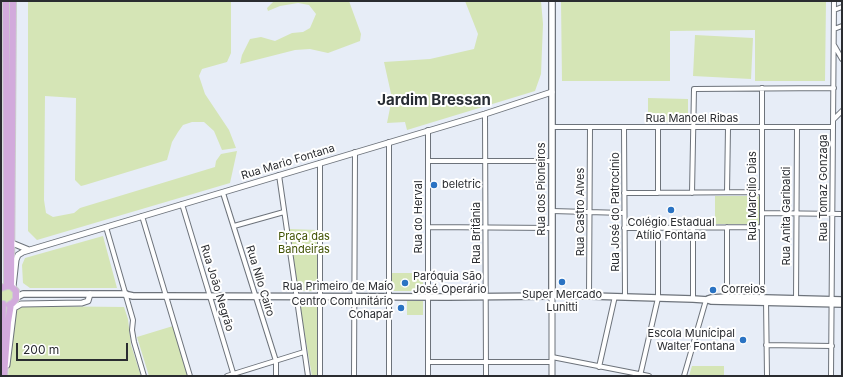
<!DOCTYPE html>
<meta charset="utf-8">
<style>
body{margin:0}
#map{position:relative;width:843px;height:377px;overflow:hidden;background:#e7edf7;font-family:Inter,sans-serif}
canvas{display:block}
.frame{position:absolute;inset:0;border:2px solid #2a2c30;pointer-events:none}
.scale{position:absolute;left:16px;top:343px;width:112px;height:18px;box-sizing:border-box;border:2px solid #2a2c30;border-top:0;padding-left:5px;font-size:12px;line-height:14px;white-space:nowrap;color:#2a2c30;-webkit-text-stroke:3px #fff;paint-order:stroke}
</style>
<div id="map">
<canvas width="843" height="377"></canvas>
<div class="frame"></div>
<div class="scale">200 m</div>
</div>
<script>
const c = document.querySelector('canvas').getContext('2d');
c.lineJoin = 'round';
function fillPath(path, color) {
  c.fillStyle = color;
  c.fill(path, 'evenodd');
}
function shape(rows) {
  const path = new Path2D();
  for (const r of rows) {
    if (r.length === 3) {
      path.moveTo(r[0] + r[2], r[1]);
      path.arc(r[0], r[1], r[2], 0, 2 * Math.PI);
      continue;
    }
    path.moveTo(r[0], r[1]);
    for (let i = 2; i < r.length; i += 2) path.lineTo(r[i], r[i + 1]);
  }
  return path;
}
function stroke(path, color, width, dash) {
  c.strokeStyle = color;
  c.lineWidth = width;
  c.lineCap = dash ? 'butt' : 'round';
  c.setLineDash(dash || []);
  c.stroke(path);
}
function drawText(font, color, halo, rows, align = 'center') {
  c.font = font + ' Inter,sans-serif';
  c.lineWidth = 4;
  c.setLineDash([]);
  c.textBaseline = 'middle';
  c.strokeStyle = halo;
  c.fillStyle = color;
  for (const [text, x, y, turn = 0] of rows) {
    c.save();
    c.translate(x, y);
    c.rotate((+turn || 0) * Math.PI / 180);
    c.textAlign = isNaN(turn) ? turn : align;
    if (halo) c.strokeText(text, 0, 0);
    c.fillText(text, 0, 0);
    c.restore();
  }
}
fillPath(shape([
 [28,1,231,1,231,53,227,62,202,69,199,76,205,94,229,130,236,148,222,150,214,131,204,122,192,122,183,125,178,132,172,142,167,160,85,185,81,186,75,180,76,98,45,96,44,200,46,213,53,217,74,213,80,208,215,167,216,161,221,154,237,151,230,183,37,240,28,231],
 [274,1,349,1,361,34,360,41,328,53,310,49,295,50,240,64,242,55,250,39,261,37,275,41,292,33,303,32,310,28,316,14,309,5,298,3,280,6,268,11,267,8],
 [465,1,541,1,543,24,541,74,535,91,407,130,405,122,387,123,392,98,384,62,430,59,474,49,478,34],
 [561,1,826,1,825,81,755,81,755,30,670,31,670,81,562,81],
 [695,35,753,38,751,79,693,76],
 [648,98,688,99,688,122,648,122],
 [715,196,759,196,759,224,715,224],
 [289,229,318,230,318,291,298,291],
 [103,236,117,288,30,288,23,283,22,265,25,258],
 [391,273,423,273,423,291,391,291],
 [7,295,7],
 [318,300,319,376,312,376,299,301],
 [407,301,423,301,423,315,407,315],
 [30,306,124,307,128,319,131,345,141,376,8,376,16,310,19,307],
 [173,326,188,376,149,376,137,337],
 [692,366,724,366,724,376,689,376]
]), '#d5e5b6');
const minor = shape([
 [834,10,842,7],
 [834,29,842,26],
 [834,45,842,59],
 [762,88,762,300],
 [485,114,486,376],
 [834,119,842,111],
 [552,127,833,127],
 [624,128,625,296],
 [658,128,658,193],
 [389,142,389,376],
 [428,161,552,161],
 [279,175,308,376],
 [727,192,728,128],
 [223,193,276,361,276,376],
 [624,193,762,192],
 [692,193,694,89,834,88],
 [182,204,234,376],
 [552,211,624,213],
 [762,213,842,214],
 [142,216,190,376],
 [234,226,284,212],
 [106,227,133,320,132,330,134,342,144,376],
 [428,227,552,228],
 [693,227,693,299],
 [727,227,727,299],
 [624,228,762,227],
 [589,296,590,128],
 [766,300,767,376],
 [796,301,797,128],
 [766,345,832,346],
 [552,357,649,376],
 [428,362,552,362],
 [599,367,615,296],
 [227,376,304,352],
 [320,376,320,163],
 [354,376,355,152],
 [428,376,428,130],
 [640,376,658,298,658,227],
 [684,376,706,300],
 [831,376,834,1]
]);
const tertiary = shape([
 [12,243,29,250],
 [13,287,16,260,18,255,23,252,485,114,552,92],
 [7,365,14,308,21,304,82,303,88,301,90,294],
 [552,376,552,295]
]);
const secondary = shape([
 [552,1,552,295],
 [124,294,133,296,166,296,448,297,548,296,557,295,693,299,708,300,711,301,842,304],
 [17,297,23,294,126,294],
 [708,299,711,298,727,297,842,300]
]);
const primary = shape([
 [6,1,7,285],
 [11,286,13,1],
 [1,288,7,286,11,286,16,291,16,299,13,303,9,305],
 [1,363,3,304],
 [4,376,8,322,11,304]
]);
stroke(minor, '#6d737b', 6);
stroke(tertiary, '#6d737b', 7);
stroke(secondary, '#6d737b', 8);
stroke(primary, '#cccccd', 8);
stroke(minor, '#fff', 4);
stroke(tertiary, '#fff', 5);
stroke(secondary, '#fff', 5.5);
stroke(primary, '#d2aadc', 6);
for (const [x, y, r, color] of [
 [434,185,4,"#2a73c3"],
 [671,210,4,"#2a73c3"],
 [562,282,4,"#2a73c3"],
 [405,283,4,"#2a73c3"],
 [713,290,4,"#2a73c3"],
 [401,308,4,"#2a73c3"],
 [743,340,4,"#2a73c3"]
]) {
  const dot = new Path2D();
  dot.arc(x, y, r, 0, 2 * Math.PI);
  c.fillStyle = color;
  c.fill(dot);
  stroke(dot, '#fff', 1.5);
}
drawText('11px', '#2a2c30', '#fff', [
 ["Rua Manoel Ribas",692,119],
 ["Rua Mario Fontana",288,162,-17],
 ["Rua Tomaz Gonzaga",824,188,-90],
 ["Rua dos Pioneiros",542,189,-90],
 ["Rua Marcílio Dias",753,196,-90],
 ["Rua Castro Alves",581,212,-90],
 ["Rua José do Patrocínio",616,212,-90],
 ["Rua Anita Garibaldi",787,216,-90],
 ["Rua do Herval",419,217,-90],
 ["Rua Britânia",477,233,-90],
 ["Rua Nilo Cairo",260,281,73],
 ["Rua Primeiro de Maio",338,287],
 ["Rua João Negrão",217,288,73]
]);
drawText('11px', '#2a2c30', '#fff', [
 ["beletric",442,185],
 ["Colégio Estadual",671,223,"center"],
 ["Atílio Fontana",671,236,"center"],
 ["Paróquia São",413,277],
 ["José Operário",413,290],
 ["Correios",721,290],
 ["Super Mercado",562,295,"center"],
 ["Lunitti",562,308,"center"],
 ["Centro Comunitário",393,302,"right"],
 ["Cohapar",393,315,"right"],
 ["Escola Munícipal",735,334,"right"],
 ["Walter Fontana",735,347,"right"]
], 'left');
drawText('11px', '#3e5000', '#fff', [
 ["Praça das",304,237],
 ["Bandeiras",304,250]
]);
drawText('bold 15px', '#272c33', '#fff', [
 ["Jardim Bressan",434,100]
]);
</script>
